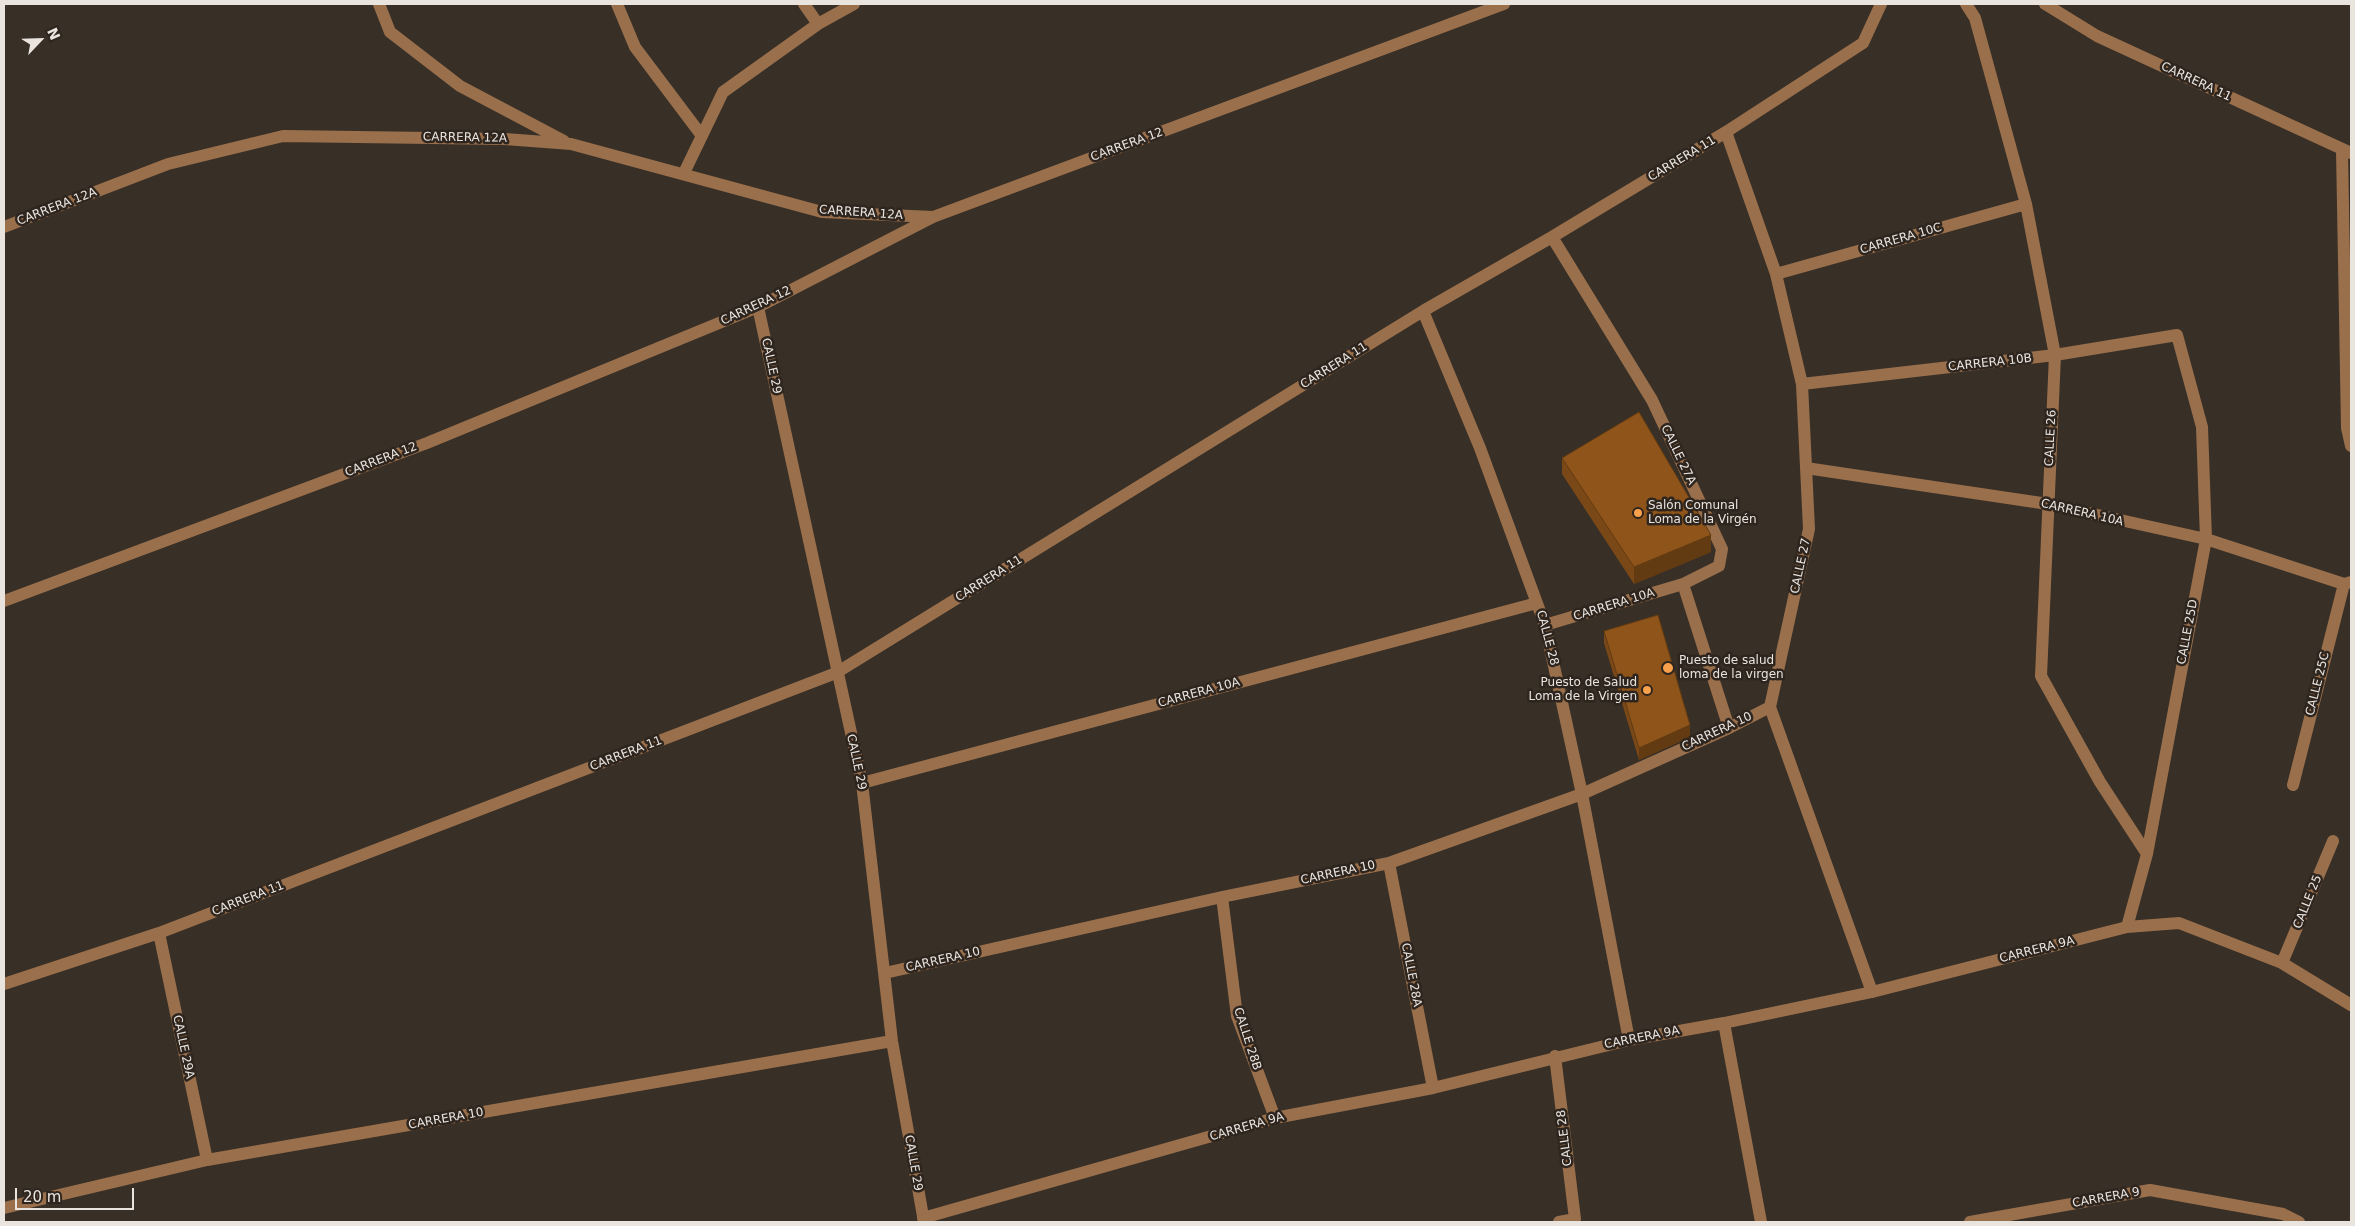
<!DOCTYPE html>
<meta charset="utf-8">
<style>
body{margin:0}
#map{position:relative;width:2355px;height:1226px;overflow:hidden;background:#382f27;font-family:"DejaVu Sans",sans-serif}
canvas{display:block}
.frame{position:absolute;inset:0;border:5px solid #eae4df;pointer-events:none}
.north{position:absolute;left:15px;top:15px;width:50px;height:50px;-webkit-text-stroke:4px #2e251e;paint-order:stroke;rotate:66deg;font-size:14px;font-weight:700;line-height:20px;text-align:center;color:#eae4df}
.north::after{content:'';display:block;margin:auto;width:18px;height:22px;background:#eae4df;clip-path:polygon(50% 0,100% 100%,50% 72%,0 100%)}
.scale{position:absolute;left:15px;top:1188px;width:119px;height:22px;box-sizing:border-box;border:2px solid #eae4df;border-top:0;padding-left:6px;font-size:15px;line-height:18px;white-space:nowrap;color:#eae4df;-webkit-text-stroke:4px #2e251e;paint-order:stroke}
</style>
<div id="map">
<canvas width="2355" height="1226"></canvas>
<div class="frame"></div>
<div class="north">N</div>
<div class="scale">20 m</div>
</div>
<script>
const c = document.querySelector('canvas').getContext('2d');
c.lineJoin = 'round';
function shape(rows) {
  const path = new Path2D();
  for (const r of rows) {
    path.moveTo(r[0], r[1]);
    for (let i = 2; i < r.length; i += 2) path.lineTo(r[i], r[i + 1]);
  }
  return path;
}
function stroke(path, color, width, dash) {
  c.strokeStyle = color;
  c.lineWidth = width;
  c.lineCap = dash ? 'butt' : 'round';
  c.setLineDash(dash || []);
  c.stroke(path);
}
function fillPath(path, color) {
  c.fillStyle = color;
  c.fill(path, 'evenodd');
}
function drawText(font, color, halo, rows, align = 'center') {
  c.font = font + ' "DejaVu Sans",sans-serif';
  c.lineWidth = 5;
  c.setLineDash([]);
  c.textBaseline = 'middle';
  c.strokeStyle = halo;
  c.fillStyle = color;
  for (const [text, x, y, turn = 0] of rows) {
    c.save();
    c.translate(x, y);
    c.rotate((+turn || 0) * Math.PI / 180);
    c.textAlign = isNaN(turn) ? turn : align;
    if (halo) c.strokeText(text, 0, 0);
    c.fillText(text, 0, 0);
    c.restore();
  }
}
stroke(shape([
 [379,4,390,32,460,86,564,141],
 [617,4,635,47,702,136],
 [804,4,818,24],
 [1966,4,1975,18,2026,204,2055,355,2041,676,2100,782,2147,854],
 [2045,4,2097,36,2351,153],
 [1726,132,1776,274,1802,384,1809,529,1770,707,1872,992],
 [2342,150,2347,428,2351,446],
 [684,173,723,92,818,24,854,4],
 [4,227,168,164,283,136,505,139,571,144,822,212,933,217],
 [1552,237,1652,400,1722,549,1719,566,1683,584,1729,728],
 [1776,274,2026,204],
 [758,307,862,783,892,1041,924,1222],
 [1423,311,1480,448,1545,625,1582,794,1629,1040],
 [1802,384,2055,355,2177,335,2202,427,2206,539,2147,854,2127,927],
 [1806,468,2048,504,2206,539,2344,584,2351,582],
 [4,601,427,443,758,307,933,217,1504,4],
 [1545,625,1683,584],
 [862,783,1537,603],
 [2293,785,2344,584],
 [1389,863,1433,1088],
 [1222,897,1237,1016,1275,1118],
 [159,933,207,1160],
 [2282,963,2333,841],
 [885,973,1222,897,1389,863,1582,794,1729,728,1770,707],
 [4,984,159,933,836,673,1423,311,1552,237,1726,132,1863,43,1881,4],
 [1724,1023,1761,1222],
 [1555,1056,1575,1219,1559,1222],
 [4,1208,207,1160,892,1041],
 [923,1218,1275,1118,1433,1088,1629,1040,1724,1023,1872,992,2127,927,2179,923,2282,963,2351,1005],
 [1970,1222,2150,1190,2283,1214,2299,1222]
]), '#9a704c', 12);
fillPath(shape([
 [1562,458,1711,552,1634,584,1562,474],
 [1604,631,1690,737,1639,760,1604,643]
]), '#7a4816');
fillPath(shape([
 [1711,535,1711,552,1634,584,1634,567],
 [1690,725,1690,737,1639,760,1639,748]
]), '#633b12');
const building = shape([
 [1639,412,1711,535,1634,567,1562,458,1639,412],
 [1658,615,1690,725,1639,748,1604,631,1658,615]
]);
fillPath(building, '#8e541a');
stroke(building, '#633b12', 1);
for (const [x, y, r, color] of [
 [1638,513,5,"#f9a04c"],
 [1668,668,6,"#f9a04c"],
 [1647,690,5,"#f9a04c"]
]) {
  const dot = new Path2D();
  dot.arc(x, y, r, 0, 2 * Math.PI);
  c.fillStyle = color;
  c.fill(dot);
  stroke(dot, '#2e251e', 2);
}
drawText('12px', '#eae4df', '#2e251e', [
 ["CARRERA 11",2196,82,25],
 ["CARRERA 12A",465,138,1],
 ["CARRERA 12",1127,145,-20],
 ["CARRERA 11",1682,159,-31],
 ["CARRERA 12A",57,207,-21],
 ["CARRERA 12A",861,213,4],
 ["CARRERA 10C",1901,239,-16],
 ["CARRERA 12",756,306,-25],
 ["CARRERA 10B",1990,363,-6],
 ["CALLE 29",771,366,78],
 ["CARRERA 11",1334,366,-32],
 ["CALLE 26",2051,438,-87],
 ["CALLE 27A",1678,455,64],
 ["CARRERA 12",381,460,-21],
 ["CARRERA 10A",2082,513,13],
 ["CALLE 27",1801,566,-78],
 ["CARRERA 11",989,579,-32],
 ["CARRERA 10A",1614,605,-17],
 ["CALLE 25D",2188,632,-79],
 ["CALLE 28",1547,638,75],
 ["CALLE 25C",2318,684,-76],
 ["CARRERA 10A",1199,693,-15],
 ["CARRERA 10",1717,732,-25],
 ["CARRERA 11",626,754,-21],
 ["CALLE 29",856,762,78],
 ["CARRERA 10",1338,873,-12],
 ["CARRERA 11",248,899,-21],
 ["CALLE 25",2308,902,-68],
 ["CARRERA 9A",2037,950,-14],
 ["CARRERA 10",943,960,-13],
 ["CALLE 28A",1411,975,79],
 ["CARRERA 9A",1642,1038,-11],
 ["CALLE 28B",1247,1039,72],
 ["CALLE 29A",183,1047,78],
 ["CARRERA 10",446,1119,-10],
 ["CARRERA 9A",1247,1127,-16],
 ["CALLE 28",1565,1138,-97],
 ["CALLE 29",913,1163,80],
 ["CARRERA 9",2106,1198,-10]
]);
drawText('12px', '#eae4df', '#2e251e', [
 ["Salón Comunal",1648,506],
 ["Loma de la Virgén",1648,520],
 ["Puesto de salud",1679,661],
 ["loma de la virgen",1679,675],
 ["Puesto de Salud",1637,683,"right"],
 ["Loma de la Virgen",1637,697,"right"]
], 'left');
</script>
